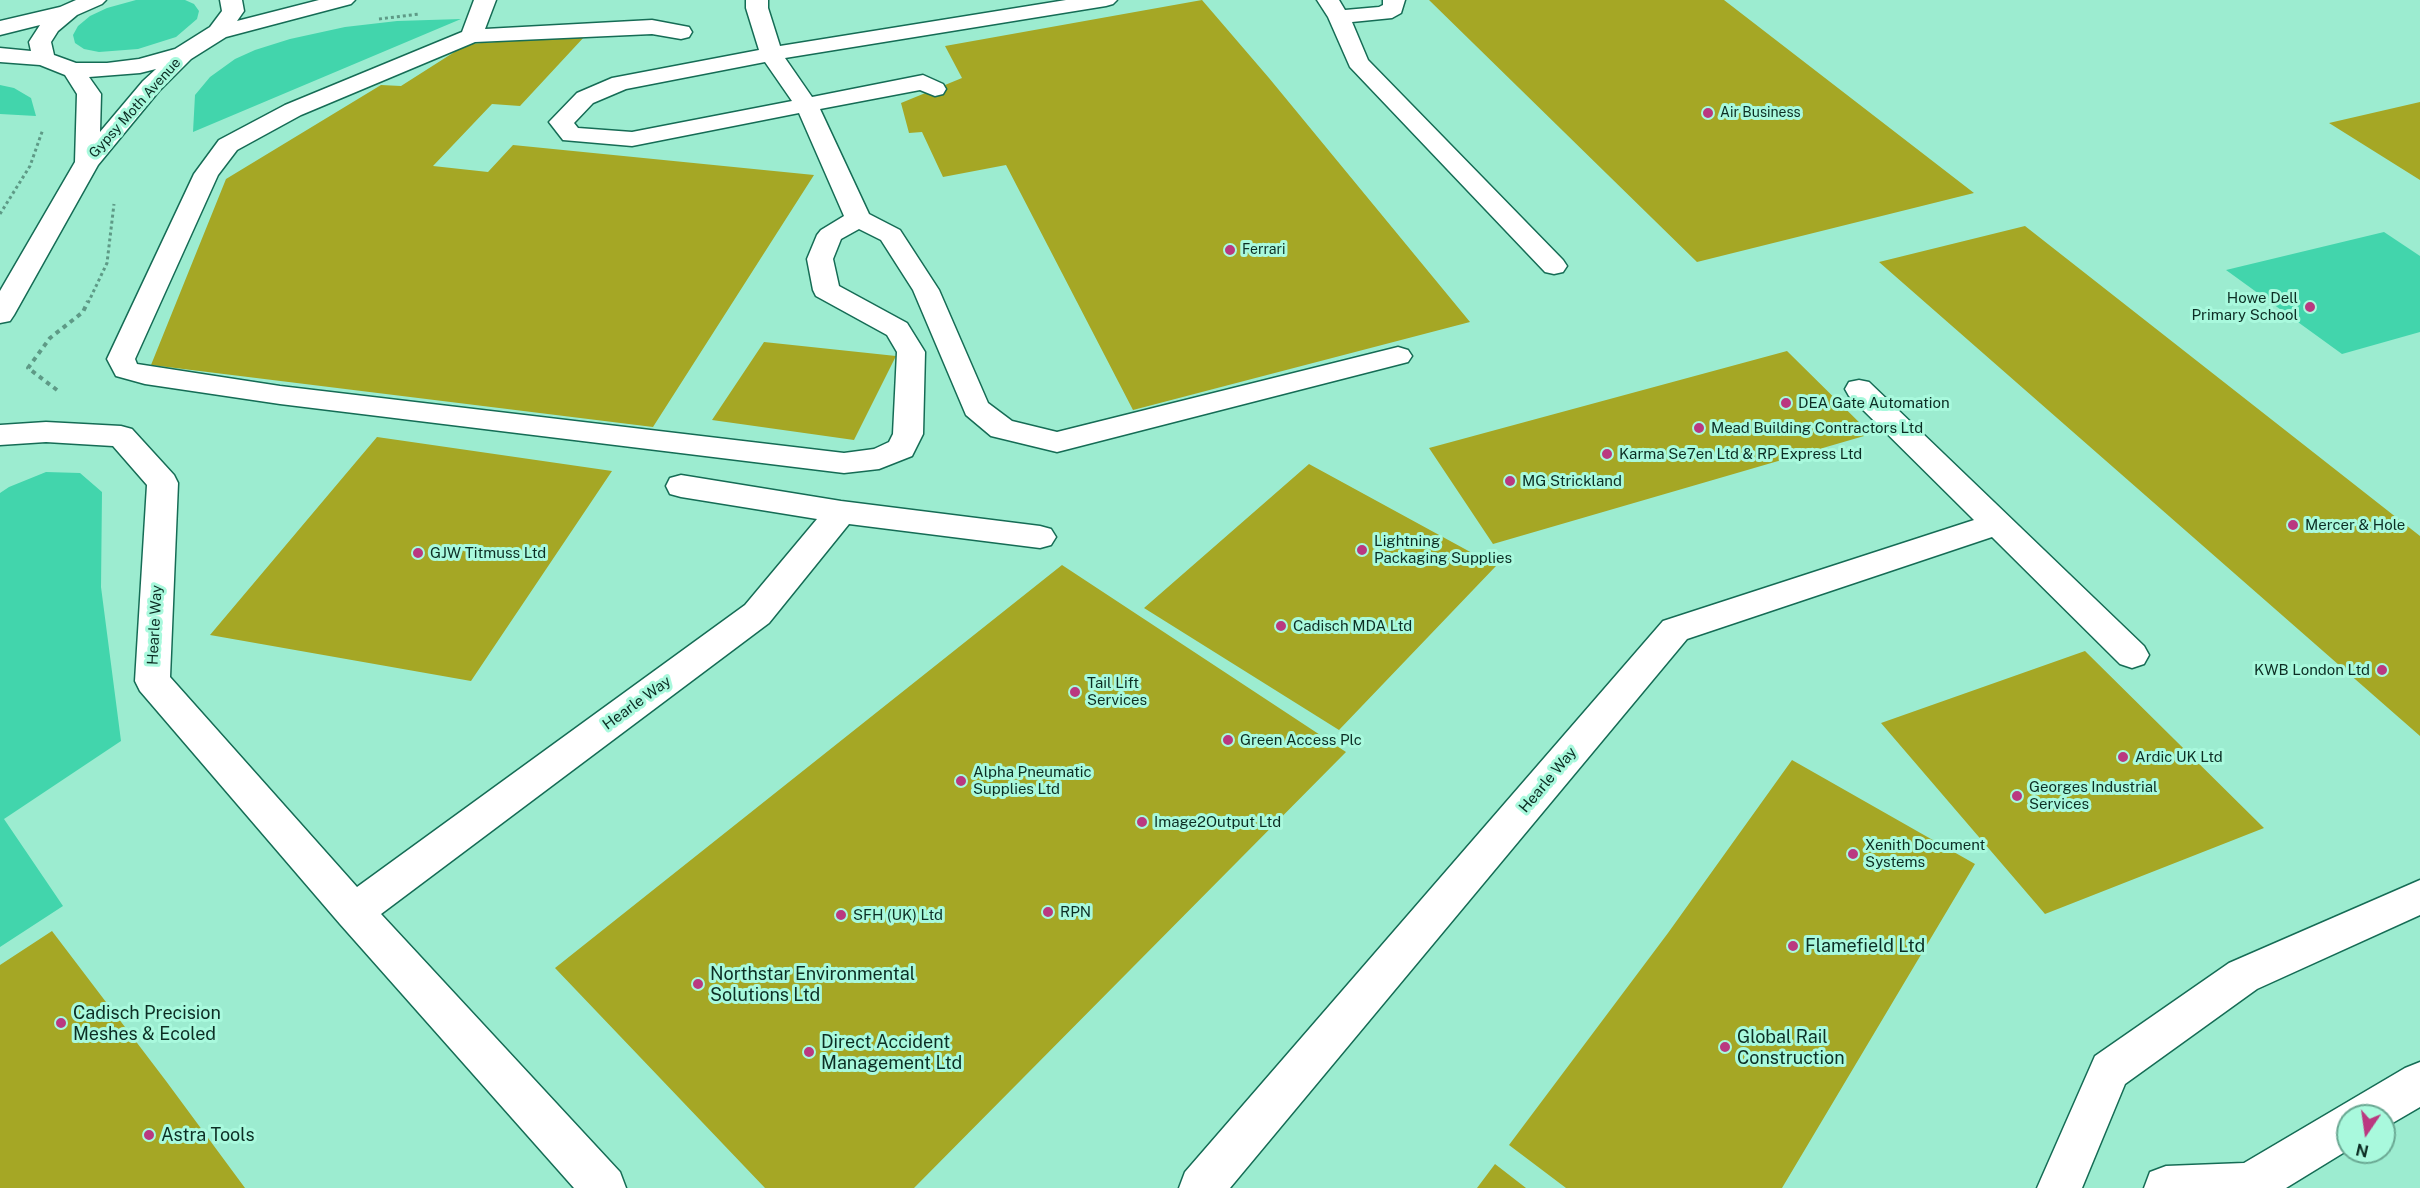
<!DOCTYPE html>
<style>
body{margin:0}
#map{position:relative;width:2420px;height:1188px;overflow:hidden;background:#9cecd0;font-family:"Public Sans",sans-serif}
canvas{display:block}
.north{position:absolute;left:2336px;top:1104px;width:60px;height:60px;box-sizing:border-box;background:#a9f9dd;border:2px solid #6aa893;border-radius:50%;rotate:193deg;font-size:16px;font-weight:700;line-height:24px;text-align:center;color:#0c2e24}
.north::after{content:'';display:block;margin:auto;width:21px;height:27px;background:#ba3880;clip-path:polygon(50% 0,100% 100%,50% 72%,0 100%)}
</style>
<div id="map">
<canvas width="2420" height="1188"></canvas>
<div class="north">N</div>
</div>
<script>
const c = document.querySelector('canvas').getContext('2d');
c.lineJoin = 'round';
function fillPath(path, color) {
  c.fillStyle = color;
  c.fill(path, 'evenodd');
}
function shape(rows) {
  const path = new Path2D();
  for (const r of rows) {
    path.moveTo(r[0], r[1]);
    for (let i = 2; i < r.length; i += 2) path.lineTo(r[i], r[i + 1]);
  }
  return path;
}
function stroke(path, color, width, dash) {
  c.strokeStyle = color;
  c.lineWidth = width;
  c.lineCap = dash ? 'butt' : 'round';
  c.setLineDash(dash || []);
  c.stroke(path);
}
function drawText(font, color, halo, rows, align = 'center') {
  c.font = font + ' "Public Sans",sans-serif';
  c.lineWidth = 6;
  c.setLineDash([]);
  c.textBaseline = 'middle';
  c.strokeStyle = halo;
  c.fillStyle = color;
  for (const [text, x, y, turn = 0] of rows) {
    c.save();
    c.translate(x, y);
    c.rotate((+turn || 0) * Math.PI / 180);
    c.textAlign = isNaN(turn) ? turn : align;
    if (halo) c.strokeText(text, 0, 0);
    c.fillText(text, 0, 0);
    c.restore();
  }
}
fillPath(shape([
 [136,0,185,0,194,4,199,11,197,19,176,37,138,49,99,52,84,49,75,43,73,35,78,26,90,16,107,8],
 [461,19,193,132,195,95,210,77,235,59,255,50,290,39,345,27,397,21],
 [0,85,14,88,31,98,36,116,0,114],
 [2384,232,2420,256,2420,332,2342,354,2226,270],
 [46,472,80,473,102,492,101,587,121,741,4,819,63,906,0,947,0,493,9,487]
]), '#42d5ac');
fillPath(shape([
 [1202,0,1269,78,1470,322,1133,410,1006,165,943,177,922,132,909,133,901,103,962,78,945,46],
 [1429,0,1724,0,1974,193,1697,262],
 [585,36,520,106,492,104,433,166,488,172,513,145,814,175,653,427,151,365,226,179,381,85,401,86,467,44],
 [2420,102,2420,180,2329,123],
 [2025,226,2420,536,2420,736,1879,262],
 [764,342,896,356,854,440,712,420],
 [1787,351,1871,434,1493,544,1429,448],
 [377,437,612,471,471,681,210,635],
 [1309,464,1496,566,1339,730,1144,608],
 [1062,565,1346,752,914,1188,765,1188,555,968],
 [2085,651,2264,828,2045,914,1881,723],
 [1792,760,1975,864,1782,1188,1566,1188,1509,1145,1668,933],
 [52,931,166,1081,245,1188,0,1188,0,965],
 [1495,1164,1526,1188,1477,1188]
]), '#a5a725');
const lane = shape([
 [474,0,496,0,485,29,652,20,689,27,692,32,689,37,681,39,652,34,475,42,301,115,237,150,218,175,135,359,137,364,280,386,844,453,874,449,889,442,893,434,897,352,887,335,816,296,813,290,807,259,817,235,821,230,844,216,799,113,632,146,563,140,549,122,577,93,612,78,759,50,746,8,746,0,768,0,768,8,780,46,1066,0,1117,0,1113,4,1106,6,785,58,812,97,923,75,943,84,946,89,943,94,935,96,920,90,820,109,869,214,900,230,939,290,988,403,1012,421,1057,432,1398,347,1408,350,1412,356,1408,362,1057,452,991,436,966,415,913,290,881,240,859,229,841,239,833,259,839,286,907,323,925,352,923,434,912,456,879,469,844,473,280,404,145,384,116,376,107,359,194,174,219,140,285,105,462,32,474,0],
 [765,62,792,101,632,132,578,128,574,123,593,103,626,89,765,62],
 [1317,0,1339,0,1345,10,1379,7,1383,5,1383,0,1405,0,1401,13,1392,18,1352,22,1368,60,1563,260,1567,266,1563,272,1554,274,1545,272,1350,67,1328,17,1317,0],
 [1859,380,1869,382,2144,646,2149,655,2144,664,2132,668,2120,664,1992,537,1687,639,1230,1188,1179,1188,1185,1172,1663,621,1974,520,1849,396,1845,389,1849,382,1859,380],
 [46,422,121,426,132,429,174,475,178,483,170,677,357,887,745,605,817,519,681,497,670,494,666,486,670,478,681,475,841,501,1040,526,1051,529,1056,537,1051,545,1040,548,849,524,769,623,381,914,620,1172,626,1188,574,1188,340,924,140,691,135,681,147,485,113,446,46,442,0,445,0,425,46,422],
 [2420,880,2420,915,2257,989,2125,1084,2082,1188,2037,1188,2095,1056,2229,963,2420,880],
 [2420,1062,2420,1107,2384,1128,2384,1116,2348,1116,2348,1150,2286,1188,2144,1188,2150,1172,2166,1166,2244,1163,2405,1068,2420,1062]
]);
const secondary = shape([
 [76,0,106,0,102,4,77,15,58,31,51,42,54,55,76,63,107,63,139,59,175,49,210,27,222,11,220,0,242,0,244,11,237,21,319,0,355,0,351,4,226,37,191,59,159,91,98,165,14,315,10,321,0,323,0,291,75,162,77,94,65,75,40,65,0,62,0,48,31,51,29,42,40,25,0,35,0,21,60,7,76,0],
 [156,69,143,81,100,132,101,94,89,77,140,73,156,69]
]);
stroke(lane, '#156c55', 3);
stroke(secondary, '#156c55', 3);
stroke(shape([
 [379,19,419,14],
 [0,214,30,166,43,129],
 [88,303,107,263,114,204]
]), '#5e9a86', 3, [3, 3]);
stroke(shape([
 [57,390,28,368,50,338,83,312,88,301]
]), '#5e9a86', 4, [4.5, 4.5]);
fillPath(lane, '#fff');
fillPath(secondary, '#fff');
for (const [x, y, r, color] of [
 [1708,113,6,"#ba3880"],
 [1230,250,6,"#ba3880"],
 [2310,307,6,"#ba3880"],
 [1786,403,6,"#ba3880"],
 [1699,428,6,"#ba3880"],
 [1607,454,6,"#ba3880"],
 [1510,481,6,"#ba3880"],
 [2293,525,6,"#ba3880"],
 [1362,550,6,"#ba3880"],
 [418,553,6,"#ba3880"],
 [1281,626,6,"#ba3880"],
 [2382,670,6,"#ba3880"],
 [1075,692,6,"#ba3880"],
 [1228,740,6,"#ba3880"],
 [2123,757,6,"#ba3880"],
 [961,781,6,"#ba3880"],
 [2017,796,6,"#ba3880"],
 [1142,822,6,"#ba3880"],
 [1853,854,6,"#ba3880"],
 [1048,912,6,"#ba3880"],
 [841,915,6,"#ba3880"],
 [1793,946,6,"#ba3880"],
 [698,984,6,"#ba3880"],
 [61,1023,6,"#ba3880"],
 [1725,1047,6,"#ba3880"],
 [809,1052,6,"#ba3880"],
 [149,1135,6,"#ba3880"]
]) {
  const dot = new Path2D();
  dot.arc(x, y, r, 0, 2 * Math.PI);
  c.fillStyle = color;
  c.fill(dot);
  stroke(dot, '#a9f9dd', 2);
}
drawText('14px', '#0c2e24', '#a9f9dd', [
 ["Gypsy Moth Avenue",135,108,-48]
]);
drawText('14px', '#0c2e24', '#a9f9dd', [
 ["Air Business",1720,113],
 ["Ferrari",1242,250]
], 'left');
drawText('15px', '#0c2e24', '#a9f9dd', [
 ["Howe Dell",2298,298,"right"],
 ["Primary School",2298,315,"right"],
 ["DEA Gate Automation",1798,403],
 ["Mead Building Contractors Ltd",1711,428],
 ["Karma Se7en Ltd & RP Express Ltd",1619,454],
 ["MG Strickland",1522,481],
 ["Mercer & Hole",2305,525],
 ["Lightning",1374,541],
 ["Packaging Supplies",1374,558],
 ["GJW Titmuss Ltd",430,553],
 ["Cadisch MDA Ltd",1293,626],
 ["KWB London Ltd",2370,670,"right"],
 ["Tail Lift",1087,683],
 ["Services",1087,700],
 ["Green Access Plc",1240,740],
 ["Ardic UK Ltd",2135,757],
 ["Alpha Pneumatic",973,772],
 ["Supplies Ltd",973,789],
 ["Georges Industrial",2029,787],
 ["Services",2029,804],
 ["Image2Output Ltd",1154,822],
 ["Xenith Document",1865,845],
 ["Systems",1865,862],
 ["RPN",1060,912],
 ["SFH (UK) Ltd",853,915]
], 'left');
drawText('15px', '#0c2e24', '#a9f9dd', [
 ["Hearle Way",155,625,-87],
 ["Hearle Way",637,703,-36],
 ["Hearle Way",1548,780,-50]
]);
drawText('18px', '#0c2e24', '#a9f9dd', [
 ["Flamefield Ltd",1805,946],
 ["Northstar Environmental",710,974],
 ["Solutions Ltd",710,995],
 ["Cadisch Precision",73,1013],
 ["Meshes & Ecoled",73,1034],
 ["Global Rail",1737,1037],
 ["Construction",1737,1058],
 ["Direct Accident",821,1042],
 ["Management Ltd",821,1063],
 ["Astra Tools",161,1135]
], 'left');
</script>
